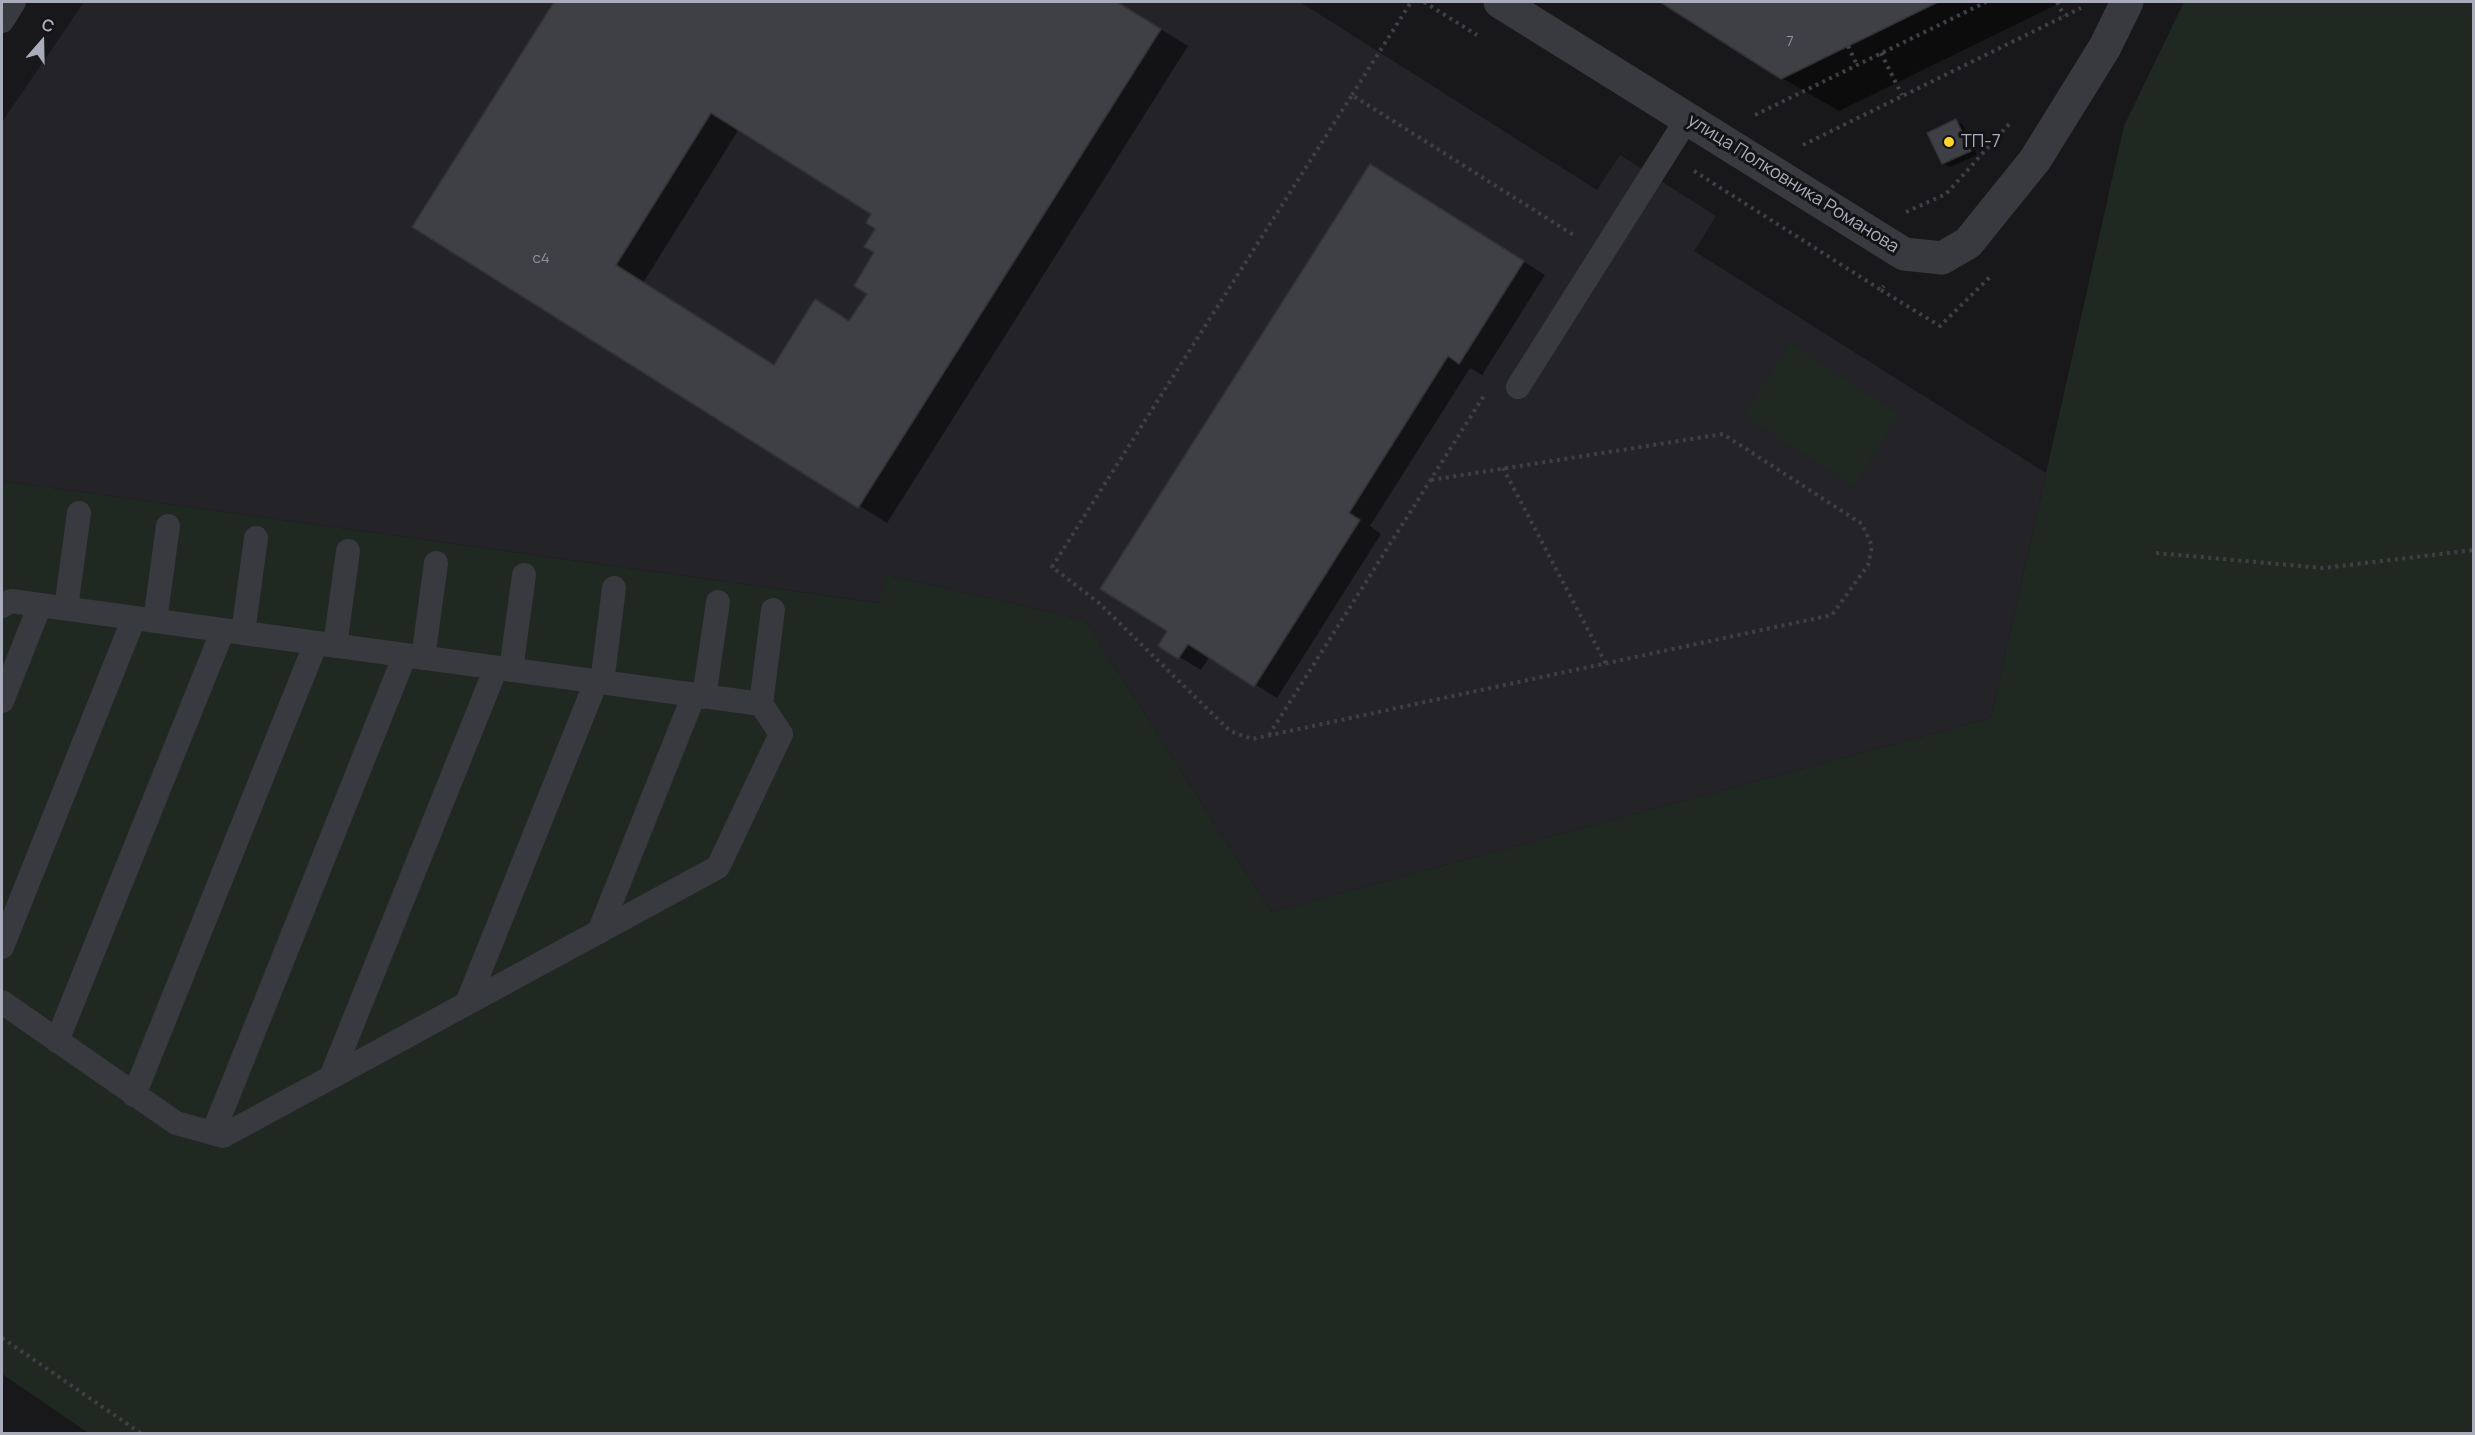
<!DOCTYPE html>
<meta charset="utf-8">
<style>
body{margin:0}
#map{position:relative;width:2475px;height:1435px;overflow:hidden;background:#18181a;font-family:Manrope,sans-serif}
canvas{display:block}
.frame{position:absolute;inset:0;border:3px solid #a9acbb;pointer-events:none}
.north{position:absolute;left:12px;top:12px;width:60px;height:60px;-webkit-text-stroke:4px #131315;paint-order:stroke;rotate:20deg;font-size:16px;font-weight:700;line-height:24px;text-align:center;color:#a9acbb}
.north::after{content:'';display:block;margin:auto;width:21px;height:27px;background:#a9acbb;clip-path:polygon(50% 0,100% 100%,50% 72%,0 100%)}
</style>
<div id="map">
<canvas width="2475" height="1435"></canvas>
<div class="frame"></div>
<div class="north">С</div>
</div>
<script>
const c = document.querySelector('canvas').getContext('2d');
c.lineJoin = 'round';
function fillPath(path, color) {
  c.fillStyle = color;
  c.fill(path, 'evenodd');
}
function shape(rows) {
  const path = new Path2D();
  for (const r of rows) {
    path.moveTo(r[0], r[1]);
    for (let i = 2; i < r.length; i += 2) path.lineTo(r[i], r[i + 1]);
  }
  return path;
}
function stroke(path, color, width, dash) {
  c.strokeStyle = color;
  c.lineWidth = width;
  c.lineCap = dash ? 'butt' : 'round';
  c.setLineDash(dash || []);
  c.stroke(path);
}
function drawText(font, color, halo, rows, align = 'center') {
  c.font = font + ' Manrope,sans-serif';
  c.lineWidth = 6;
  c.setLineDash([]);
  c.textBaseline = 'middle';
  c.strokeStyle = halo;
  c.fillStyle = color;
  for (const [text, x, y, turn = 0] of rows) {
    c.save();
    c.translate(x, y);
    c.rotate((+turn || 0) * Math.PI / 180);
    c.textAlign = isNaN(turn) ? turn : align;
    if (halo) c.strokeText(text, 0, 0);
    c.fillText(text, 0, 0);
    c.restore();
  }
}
fillPath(shape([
 [84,2,1300,2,1597,190,1620,155,1716,216,1694,251,2046,473,1991,718,1271,912,1085,620,887,575,880,603,2,481,2,122]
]), '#242428');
fillPath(shape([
 [2184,2,2473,2,2473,1433,90,1434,2,1374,2,481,879,603,887,575,1085,620,1271,912,1991,718,2124,126],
 [1790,344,1899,414,1853,486,1744,416]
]), '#1f2922');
fillPath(shape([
 [556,2,1117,2,1188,46,887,523,414,227],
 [739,129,873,214,877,228,876,252,869,293,851,322,775,366,643,283],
 [1663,2,2062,2,1839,111,1782,78],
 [1956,121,1963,125,1977,155,1950,167,1943,163],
 [1392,178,1545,275,1482,375,1470,368,1370,526,1381,534,1277,698,1210,656,1201,670,1160,645]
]), '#0007');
const building = shape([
 [554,2,1117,2,1161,29,858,508,412,227,554,2],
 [711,113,871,214,866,223,875,229,864,247,874,252,854,286,867,294,849,321,815,299,774,365,616,265,711,113],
 [1660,2,1938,2,1781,79,1660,2],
 [1956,119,1971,151,1942,164,1927,133,1956,119],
 [1370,164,1524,261,1459,364,1448,356,1349,513,1360,520,1254,687,1188,644,1178,659,1158,646,1167,631,1100,589,1370,164]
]);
fillPath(building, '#3f4045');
stroke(building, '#323237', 1.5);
stroke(shape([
 [1424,2,1477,35],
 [2057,2,2064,16],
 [1848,46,1857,65],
 [1881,53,1902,95],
 [1352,95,1411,2],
 [1755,115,1986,2],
 [1803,145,2081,8],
 [1694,171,1881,290,1884,286],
 [1906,212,1946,194,2010,123],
 [1881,290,1940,326,1991,276],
 [1503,468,1606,664],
 [1431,480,1723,434,1862,524,1872,546,1868,565,1832,615,1252,739,1230,731,1099,603,1052,567,1352,95,1575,236],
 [2156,553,2323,568,2474,550],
 [1269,735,1485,394],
 [2,1338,142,1434]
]), '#3f4047', 4, [3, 4.5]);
stroke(shape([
 [2,21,14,2],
 [1518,387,1687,119],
 [2,606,11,601,761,704],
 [66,608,79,513],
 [155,621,168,526],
 [243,633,256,538],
 [335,646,348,551],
 [423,658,436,563],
 [511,670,524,575],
 [602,683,614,588],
 [704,697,718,602],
 [2,701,40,605],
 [599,932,694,695],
 [2,947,134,618],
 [2,1002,176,1123,223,1136,718,867,781,734,761,704,773,610],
 [467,1003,596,682],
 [57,1041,223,630],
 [331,1077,496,668],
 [134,1095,316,643],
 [213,1133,405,655]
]), '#393940', 24);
stroke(shape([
 [1500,2,1904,254,1942,258,1968,243,2035,160,2105,47,2127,2]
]), '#393940', 33);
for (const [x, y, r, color] of [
 [1949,142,6,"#ffd52b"]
]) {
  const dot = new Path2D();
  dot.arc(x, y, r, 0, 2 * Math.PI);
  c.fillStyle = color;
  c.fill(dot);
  stroke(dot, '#131315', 2);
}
drawText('15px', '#8e919e', null, [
 ["7",1790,42],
 ["c4",541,259]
]);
drawText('18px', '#a9acbb', '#131315', [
 ["ТП-7",1961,142]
], 'left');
drawText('18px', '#a9acbb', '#131315', [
 ["улица Полковника Романова",1793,184,32]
]);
</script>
